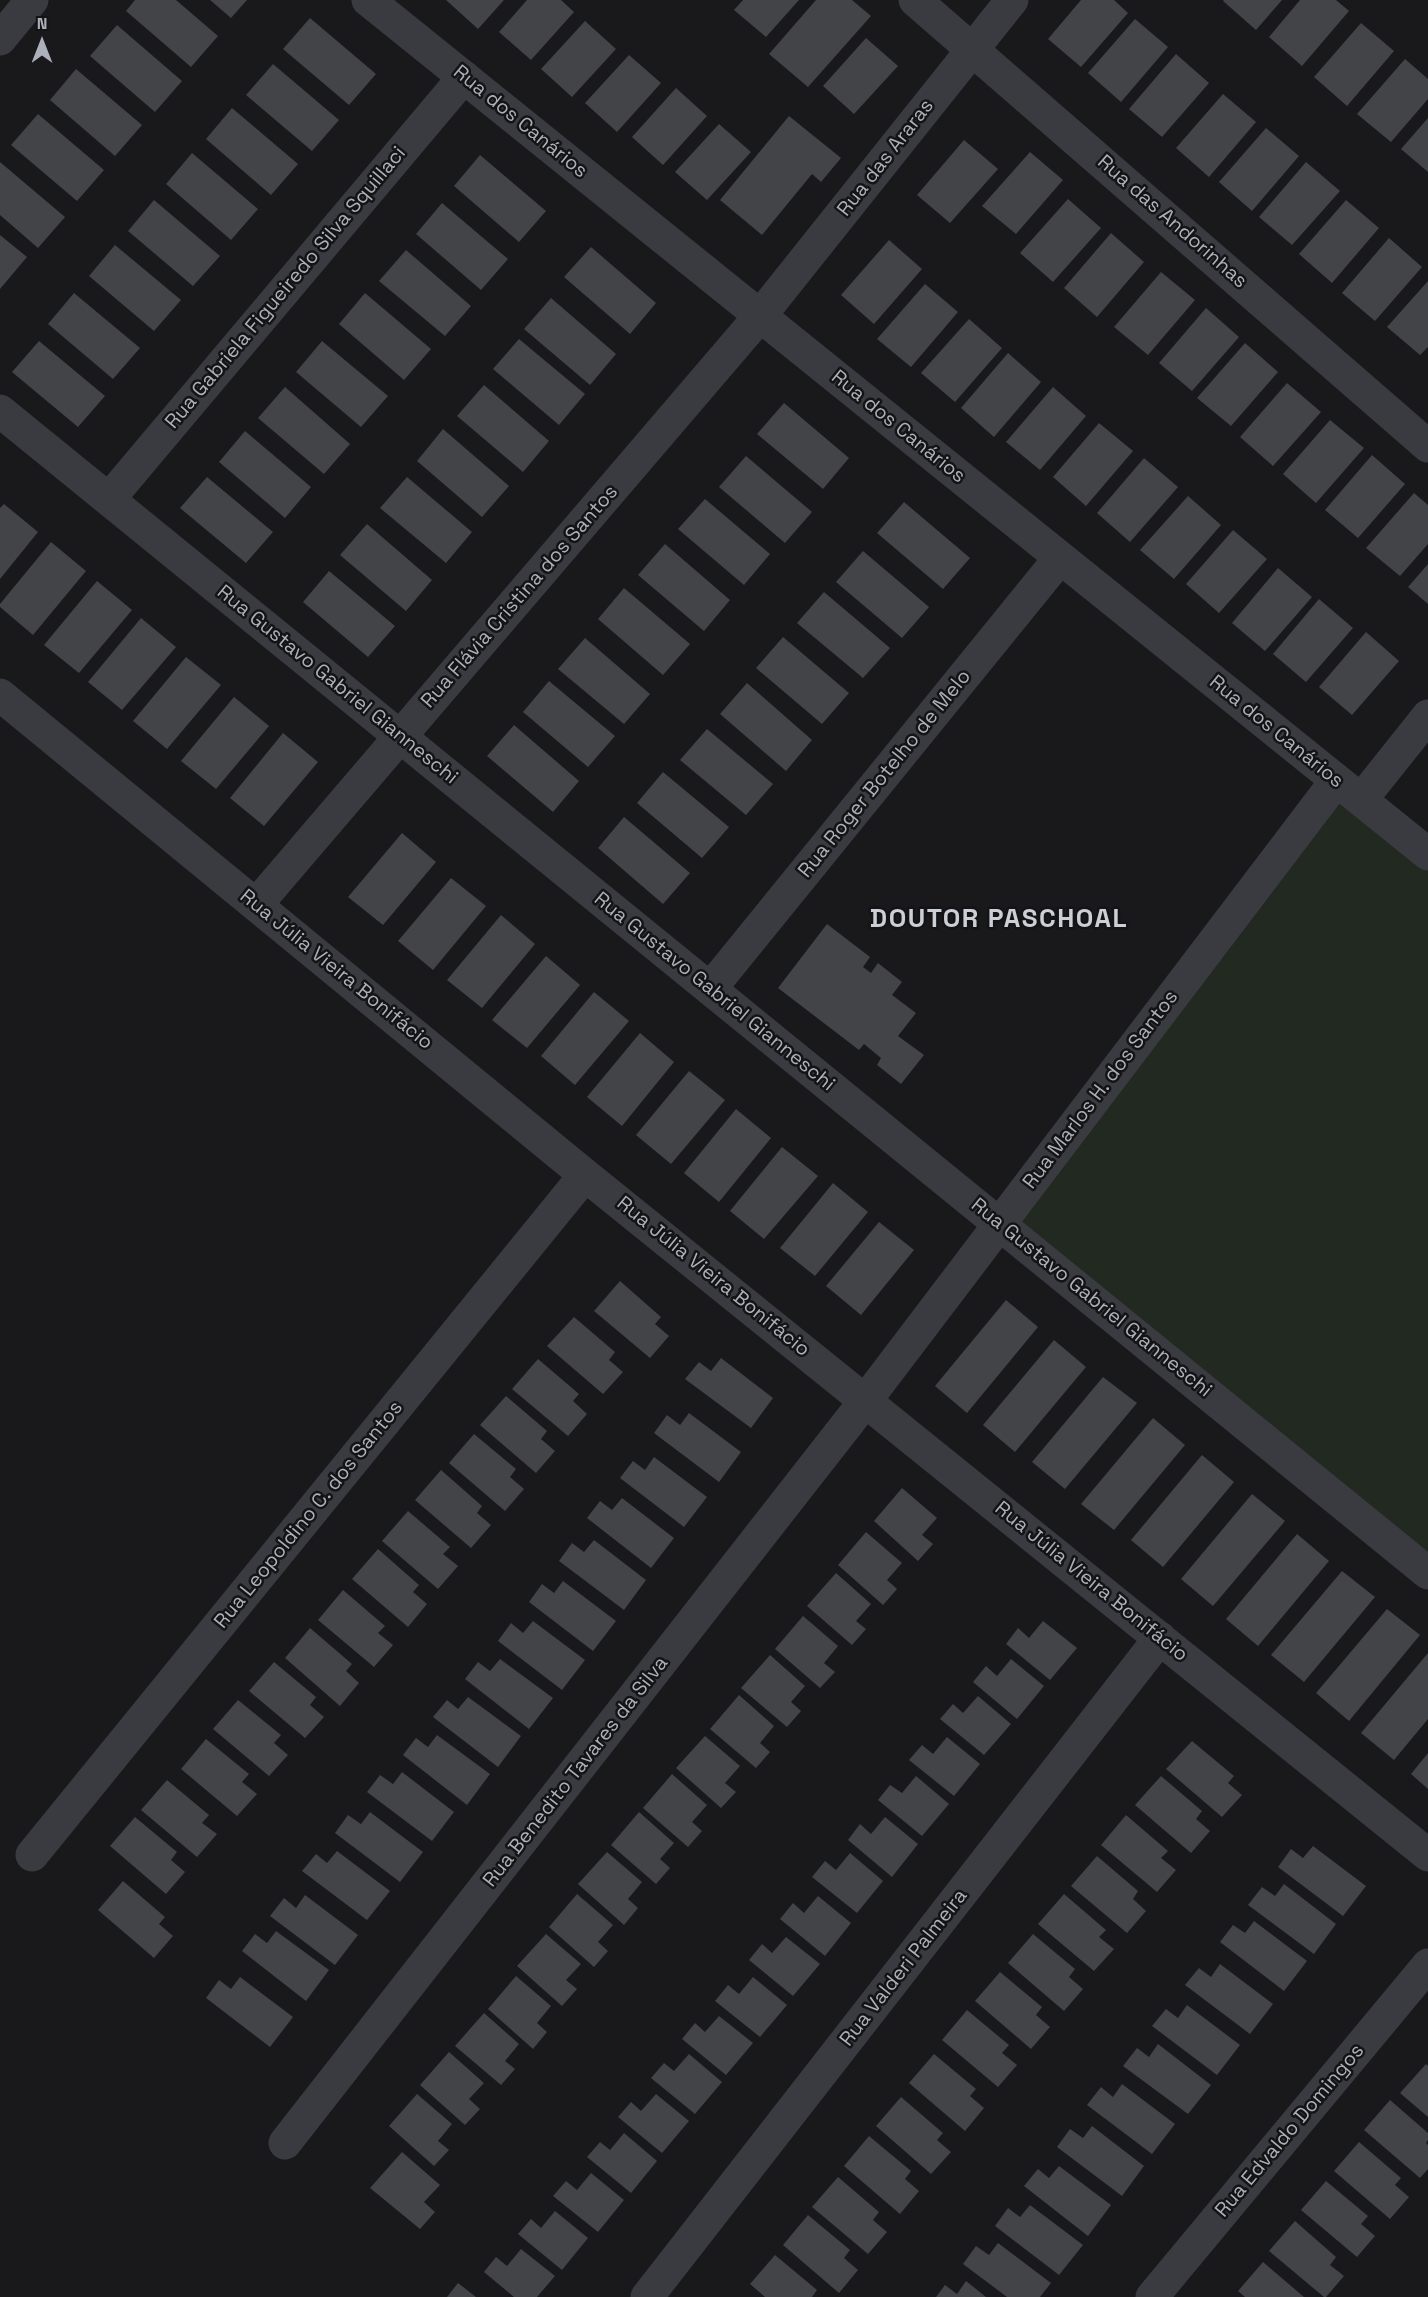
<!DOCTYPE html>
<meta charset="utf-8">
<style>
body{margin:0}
#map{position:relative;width:1428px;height:2297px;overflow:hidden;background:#19191b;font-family:"Space Grotesk",sans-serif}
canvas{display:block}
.north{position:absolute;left:12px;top:12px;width:60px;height:60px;-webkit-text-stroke:4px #141416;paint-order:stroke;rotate:0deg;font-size:16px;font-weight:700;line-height:24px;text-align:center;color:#abb0ba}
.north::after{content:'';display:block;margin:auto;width:21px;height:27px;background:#abb0ba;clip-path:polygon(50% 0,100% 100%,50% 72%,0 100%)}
</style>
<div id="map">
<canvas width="1428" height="2297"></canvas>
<div class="north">N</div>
</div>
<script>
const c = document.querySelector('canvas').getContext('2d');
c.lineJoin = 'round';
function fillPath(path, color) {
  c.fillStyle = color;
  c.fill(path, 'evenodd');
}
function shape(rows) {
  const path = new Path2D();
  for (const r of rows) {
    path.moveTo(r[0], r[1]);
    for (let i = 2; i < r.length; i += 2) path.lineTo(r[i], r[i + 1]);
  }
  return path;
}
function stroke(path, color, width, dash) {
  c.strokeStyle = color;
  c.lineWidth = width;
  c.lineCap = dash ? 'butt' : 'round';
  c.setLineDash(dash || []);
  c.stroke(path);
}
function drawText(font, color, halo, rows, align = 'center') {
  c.font = font + ' "Space Grotesk",sans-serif';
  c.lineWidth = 5;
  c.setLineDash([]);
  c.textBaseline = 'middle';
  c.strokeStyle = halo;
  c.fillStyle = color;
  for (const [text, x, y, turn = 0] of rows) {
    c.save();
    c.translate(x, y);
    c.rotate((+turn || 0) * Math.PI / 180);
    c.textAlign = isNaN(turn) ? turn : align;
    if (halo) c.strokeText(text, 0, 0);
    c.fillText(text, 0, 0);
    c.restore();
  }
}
fillPath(shape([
 [1336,781,1428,854,1428,1573,1000,1224]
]), '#212921');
fillPath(shape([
 [135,0,176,0,218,36,191,67,126,11],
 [210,0,247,0,231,18],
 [446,0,504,0,478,29],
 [527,0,561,0,574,12,531,60,499,32],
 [743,0,799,0,766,37,734,10],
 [816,0,852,0,871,16,808,87,769,54],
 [1081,0,1114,0,1128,13,1081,67,1048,39],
 [1224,0,1282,0,1256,30,1223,1],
 [1300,0,1336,0,1349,11,1302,66,1269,37],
 [310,18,376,74,349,105,283,49],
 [1135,19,1168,47,1121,102,1088,73],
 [585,21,616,49,572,97,541,69],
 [1361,23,1394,51,1347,106,1314,77],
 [117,25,182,81,155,112,90,56],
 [866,38,898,66,854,114,823,86],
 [1176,54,1209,83,1162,137,1129,109],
 [629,55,661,83,617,132,585,103],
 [1405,59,1428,79,1428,99,1391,142,1357,114],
 [273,64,339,120,312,151,246,95],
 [76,69,142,125,115,156,50,100],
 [676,88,707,116,663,165,632,137],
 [1223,94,1256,122,1209,177,1176,148],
 [232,108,298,164,271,195,206,139],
 [38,114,104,170,77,201,11,145],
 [789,116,841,158,821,182,812,174,762,235,720,200],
 [1428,118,1428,172,1401,149],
 [719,124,751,152,707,200,675,172],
 [1266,128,1299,156,1252,211,1219,182],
 [964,140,998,169,950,223,917,195],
 [1030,152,1063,180,1016,234,982,206],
 [192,153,258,209,231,240,166,184],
 [480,155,546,211,519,242,454,186],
 [0,162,65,217,38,248,0,215],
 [1306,162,1340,191,1292,245,1259,217],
 [1068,199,1101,228,1053,282,1020,253],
 [154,200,220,256,193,286,128,231],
 [1346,200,1379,228,1332,283,1299,254],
 [442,203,508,259,481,290,416,234],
 [1111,233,1144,262,1097,317,1064,288],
 [0,235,27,257,0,289],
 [1389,238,1422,267,1375,321,1342,293],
 [889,240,922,269,874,324,841,295],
 [115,245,181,300,154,331,89,276],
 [591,247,656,303,630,334,564,277],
 [406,250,471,306,445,336,379,281],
 [1161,272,1195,300,1148,355,1114,327],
 [1428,281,1428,347,1420,355,1387,327],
 [925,284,958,312,911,367,877,339],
 [74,293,140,348,113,379,48,324],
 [365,293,431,349,404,380,339,324],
 [551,298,616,354,590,385,524,329],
 [1206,308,1239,337,1192,391,1159,363],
 [969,319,1002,348,955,402,921,373],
 [519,339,585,394,559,425,493,369],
 [39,341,105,396,78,427,12,372],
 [322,341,388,396,361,427,296,372],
 [1245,343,1278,372,1231,426,1197,398],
 [1008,353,1041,382,994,437,961,408],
 [1287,383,1321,412,1273,466,1240,437],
 [484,385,549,441,523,472,457,416],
 [285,387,350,444,324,474,258,418],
 [1053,387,1086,416,1040,470,1006,442],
 [784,403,849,458,823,489,757,434],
 [1330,420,1364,448,1316,503,1283,474],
 [1099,423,1133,451,1086,506,1053,477],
 [443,429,509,486,482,517,417,461],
 [245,431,311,487,285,518,219,462],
 [1372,455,1405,484,1358,538,1325,510],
 [746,456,812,512,785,543,719,487],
 [1144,458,1178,487,1130,542,1097,513],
 [207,477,273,532,246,563,180,508],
 [407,477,472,532,446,563,380,508],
 [1414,493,1428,505,1428,544,1400,576,1366,548],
 [1188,496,1221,525,1174,579,1140,550],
 [705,499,770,554,744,585,678,529],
 [904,502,970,558,943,589,877,533],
 [4,504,38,532,0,579,0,508],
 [367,524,432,580,406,611,340,555],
 [1233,530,1267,559,1219,613,1186,584],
 [51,542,86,571,33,635,0,607,0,604],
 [665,544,730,600,704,631,638,575],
 [863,551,929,607,902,638,836,582],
 [1428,564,1428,604,1408,587],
 [1278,568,1312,597,1265,651,1232,623],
 [329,571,395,626,368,657,303,602],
 [97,581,132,610,79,673,44,645],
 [624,588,690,644,663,675,598,619],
 [824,592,890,648,863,678,797,623],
 [1319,599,1353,628,1306,682,1273,654],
 [141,618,176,647,122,710,88,682],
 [1366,632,1399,661,1352,715,1319,687],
 [783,637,849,693,822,724,756,668],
 [585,638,650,694,624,724,558,669],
 [186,657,221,685,167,749,133,721],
 [549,681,615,736,588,767,523,712],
 [747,683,812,740,786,771,720,714],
 [234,697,269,726,216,789,181,761],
 [514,725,579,781,553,812,487,756],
 [707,729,773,784,746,815,680,760],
 [283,733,318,762,264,826,230,798],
 [663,772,729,827,702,858,637,803],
 [624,817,690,873,663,904,598,848],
 [402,833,436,862,383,925,348,897],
 [451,878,486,906,433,970,398,941],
 [501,915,535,944,482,1008,447,980],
 [827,924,870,957,863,967,871,973,878,963,902,982,892,995,916,1013,898,1036,924,1055,901,1084,877,1065,881,1058,864,1044,859,1050,778,988],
 [546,956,580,985,527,1048,492,1020],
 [594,992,629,1021,575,1085,541,1056],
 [640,1033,674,1062,622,1126,587,1097],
 [689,1071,725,1100,671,1164,636,1135],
 [736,1109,771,1138,719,1202,684,1173],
 [782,1147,818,1176,764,1239,730,1211],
 [833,1183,868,1212,815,1276,780,1248],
 [879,1222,914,1250,861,1315,826,1286],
 [620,1281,661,1317,655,1324,669,1336,650,1358,594,1311],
 [1006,1300,1038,1327,967,1413,935,1386],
 [574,1317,615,1352,609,1360,623,1372,603,1394,547,1346],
 [1054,1340,1086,1367,1015,1452,983,1425],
 [721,1358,773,1398,751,1428,685,1379,699,1362,711,1371],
 [538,1359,579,1394,573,1401,587,1414,568,1436,512,1389],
 [1103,1377,1137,1403,1065,1489,1032,1462],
 [506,1396,547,1431,541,1439,555,1451,536,1473,480,1425],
 [689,1413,741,1452,719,1482,654,1433,667,1415,680,1425],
 [1153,1418,1185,1445,1114,1530,1081,1504],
 [474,1434,516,1469,510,1477,524,1489,505,1511,449,1463],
 [1202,1455,1234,1482,1163,1567,1131,1540],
 [654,1457,707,1497,684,1527,620,1478,633,1461,645,1470],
 [441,1470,482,1506,477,1513,491,1525,471,1548,415,1500],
 [902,1488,937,1518,922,1535,933,1544,918,1561,874,1521],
 [1252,1494,1285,1521,1213,1606,1181,1579],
 [622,1498,674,1538,651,1568,587,1518,600,1501,612,1510],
 [408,1511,450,1547,443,1554,458,1566,438,1589,382,1541],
 [866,1532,902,1563,887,1580,897,1589,883,1605,838,1565],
 [1297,1534,1329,1561,1258,1646,1226,1619],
 [594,1540,646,1580,624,1610,559,1561,572,1543,584,1552],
 [378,1549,419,1585,413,1592,427,1604,408,1627,352,1579],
 [1342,1571,1375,1597,1304,1682,1271,1655],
 [836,1573,871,1604,856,1621,866,1629,852,1645,807,1606],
 [563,1581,616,1621,593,1651,529,1602,542,1584,554,1593],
 [343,1590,385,1626,378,1633,393,1645,374,1667,318,1620],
 [1387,1609,1420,1635,1349,1721,1316,1693],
 [803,1616,838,1646,824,1663,835,1672,820,1688,775,1649],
 [533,1621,585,1660,562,1690,498,1641,511,1623,523,1633],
 [1043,1621,1077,1648,1050,1680,1006,1644,1018,1628,1029,1638],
 [310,1628,352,1664,346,1671,359,1683,340,1706,285,1658],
 [1428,1653,1428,1719,1394,1760,1361,1733],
 [770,1655,805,1686,791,1702,801,1711,787,1727,741,1688],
 [500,1659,553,1698,529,1729,465,1679,478,1662,490,1671],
 [1011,1659,1044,1686,1017,1719,973,1682,986,1666,997,1676],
 [274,1662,316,1697,310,1705,324,1717,305,1738,249,1691],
 [739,1695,774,1726,760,1743,770,1752,756,1768,710,1729],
 [978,1696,1011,1724,984,1755,940,1719,953,1704,963,1713],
 [468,1697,521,1736,498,1767,433,1717,447,1700,458,1709],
 [238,1700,281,1735,274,1743,288,1755,269,1776,213,1729],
 [437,1735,490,1774,467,1805,403,1755,416,1738,428,1747],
 [705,1736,740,1766,725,1783,736,1792,721,1808,676,1768],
 [947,1737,980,1764,954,1796,909,1760,922,1745,933,1754],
 [206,1739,249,1774,242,1782,257,1794,237,1816,181,1769],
 [1192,1741,1234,1776,1228,1783,1242,1795,1222,1817,1166,1769],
 [1428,1753,1428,1789,1411,1774],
 [402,1772,454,1812,432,1841,367,1792,380,1775,393,1784],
 [672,1774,707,1805,692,1822,702,1831,688,1847,643,1808],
 [916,1776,949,1804,922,1836,878,1800,890,1785,902,1793],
 [1161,1776,1202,1811,1196,1819,1210,1831,1191,1853,1135,1805],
 [167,1780,209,1815,202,1823,217,1834,197,1857,141,1810],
 [370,1812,423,1852,400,1882,335,1833,348,1815,361,1824],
 [639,1812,674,1843,660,1859,670,1868,656,1884,611,1845],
 [1126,1815,1168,1851,1161,1858,1176,1870,1157,1892,1101,1845],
 [135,1817,177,1852,171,1860,185,1872,166,1894,110,1846],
 [885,1817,918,1844,892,1877,848,1840,860,1824,871,1834],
 [1313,1846,1366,1886,1343,1916,1278,1867,1291,1849,1303,1858],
 [337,1851,390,1891,367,1920,302,1871,316,1854,327,1863],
 [607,1852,642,1882,628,1899,638,1908,624,1925,578,1884],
 [850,1853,883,1881,857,1913,812,1877,825,1861,836,1870],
 [1097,1856,1138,1891,1133,1899,1146,1911,1127,1933,1071,1886],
 [123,1881,165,1917,159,1924,173,1936,154,1958,98,1910],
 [1284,1884,1336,1924,1314,1954,1248,1905,1262,1887,1275,1896],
 [577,1894,613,1925,598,1942,608,1951,594,1967,549,1927],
 [1064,1894,1106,1930,1099,1937,1114,1949,1094,1971,1038,1924],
 [305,1895,358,1935,335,1965,270,1916,284,1898,296,1908],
 [818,1896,851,1923,825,1956,780,1919,793,1903,804,1913],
 [1254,1921,1307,1961,1284,1991,1220,1942,1233,1925,1245,1933],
 [276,1931,329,1970,306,2001,242,1951,255,1934,267,1943],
 [546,1934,581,1964,566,1980,577,1989,562,2006,517,1966],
 [1033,1934,1075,1969,1069,1977,1083,1989,1064,2011,1008,1963],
 [786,1937,820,1964,793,1996,749,1960,762,1944,772,1953],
 [1220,1964,1273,2004,1250,2034,1185,1985,1199,1968,1211,1977],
 [1000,1972,1042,2007,1036,2015,1050,2027,1031,2049,975,2001],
 [516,1976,551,2006,537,2023,547,2032,533,2049,488,2009],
 [240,1977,293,2017,270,2047,206,1998,219,1980,231,1989],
 [753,1977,787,2005,760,2037,715,2001,728,1985,739,1994],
 [1187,2005,1240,2045,1217,2075,1152,2026,1166,2009,1178,2018],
 [967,2010,1009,2045,1002,2053,1017,2065,998,2087,942,2040],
 [484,2013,519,2044,505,2061,515,2069,501,2085,455,2046],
 [719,2016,753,2043,726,2075,682,2039,695,2023,705,2032],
 [1158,2044,1211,2085,1188,2114,1123,2066,1137,2048,1149,2057],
 [449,2052,484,2083,469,2099,480,2109,465,2125,420,2085],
 [689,2054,722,2082,695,2114,651,2078,664,2063,674,2071],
 [934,2054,976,2089,970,2096,984,2108,965,2131,909,2083],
 [1426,2064,1428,2066,1428,2117,1400,2093],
 [1122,2084,1175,2124,1152,2154,1087,2105,1101,2087,1113,2097],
 [417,2094,452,2124,438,2141,449,2150,434,2166,389,2126],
 [656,2094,689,2121,662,2153,618,2117,631,2102,641,2111],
 [901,2097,943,2133,937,2140,951,2152,931,2174,876,2126],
 [1390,2100,1428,2133,1428,2140,1426,2143,1428,2145,1428,2169,1420,2178,1364,2130],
 [1092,2126,1144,2166,1122,2196,1057,2147,1070,2129,1083,2138],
 [624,2133,657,2161,631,2193,587,2157,600,2142,610,2150],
 [869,2136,911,2171,905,2179,919,2191,900,2214,844,2166],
 [1359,2142,1401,2178,1395,2185,1409,2197,1390,2219,1334,2171],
 [402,2152,440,2185,424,2202,435,2212,420,2229,370,2188],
 [1059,2166,1111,2205,1088,2236,1024,2186,1038,2169,1049,2178],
 [591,2173,624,2200,598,2232,553,2196,566,2181,577,2190],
 [838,2177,879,2212,873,2220,887,2232,868,2254,812,2207],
 [1326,2181,1368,2216,1361,2224,1375,2236,1357,2257,1301,2210],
 [1030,2205,1083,2245,1059,2275,995,2226,1008,2208,1020,2217],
 [555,2211,588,2238,562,2270,518,2234,531,2219,541,2228],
 [808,2215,850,2250,844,2258,858,2270,839,2293,783,2245],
 [1295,2221,1336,2257,1330,2265,1344,2276,1326,2297,1324,2297,1269,2251],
 [998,2243,1051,2283,1040,2297,1007,2297,963,2264,976,2246,989,2255],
 [521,2249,555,2276,537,2297,514,2297,484,2272,496,2257,507,2266],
 [775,2255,817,2290,812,2297,765,2297,750,2284],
 [1263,2262,1304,2297,1245,2297,1238,2291],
 [966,2281,986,2297,936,2297,945,2285,957,2294],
 [458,2283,476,2297,447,2297]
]), '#434448');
stroke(shape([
 [368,0,1428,854],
 [915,0,1428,446],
 [0,39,32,0],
 [0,411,1428,1573],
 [109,499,464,77],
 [0,695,585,1175,1428,1855],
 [1361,800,1428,716],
 [256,905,760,316,1012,0],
 [710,989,1060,558],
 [32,1855,585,1175],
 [285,2143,866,1400,1336,781],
 [647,2297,1160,1638],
 [1152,2297,1428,1965]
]), '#3a3b40', 33);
drawText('20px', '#abb0ba', '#141416', [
 ["Rua dos Canários",520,122,39],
 ["Rua das Araras",886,158,-52],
 ["Rua das Andorinhas",1172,222,41],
 ["Rua Gabriela Figueiredo Silva Squillaci",286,288,-50],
 ["Rua dos Canários",898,427,39],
 ["Rua Flávia Cristina dos Santos",520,597,-49],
 ["Rua Gustavo Gabriel Gianneschi",337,685,39],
 ["Rua dos Canários",1276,732,39],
 ["Rua Roger Botelho de Melo",885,774,-51],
 ["Rua Júlia Vieira Bonifácio",336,970,39],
 ["Rua Gustavo Gabriel Gianneschi",714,992,39],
 ["Rua Marlos H. dos Santos",1101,1090,-53],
 ["Rua Júlia Vieira Bonifácio",713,1277,39],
 ["Rua Gustavo Gabriel Gianneschi",1091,1298,39],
 ["Rua Leopoldino C. dos Santos",309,1515,-51],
 ["Rua Júlia Vieira Bonifácio",1091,1582,39],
 ["Rua Benedito Tavares da Silva",576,1772,-52],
 ["Rua Valderi Palmeira",904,1968,-52],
 ["Rua Edvaldo Domingos",1290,2131,-50]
]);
c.letterSpacing = '1.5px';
drawText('bold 26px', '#cccfd6', '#141416', [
 ["DOUTOR PASCHOAL",999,920]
]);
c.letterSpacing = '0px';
</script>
